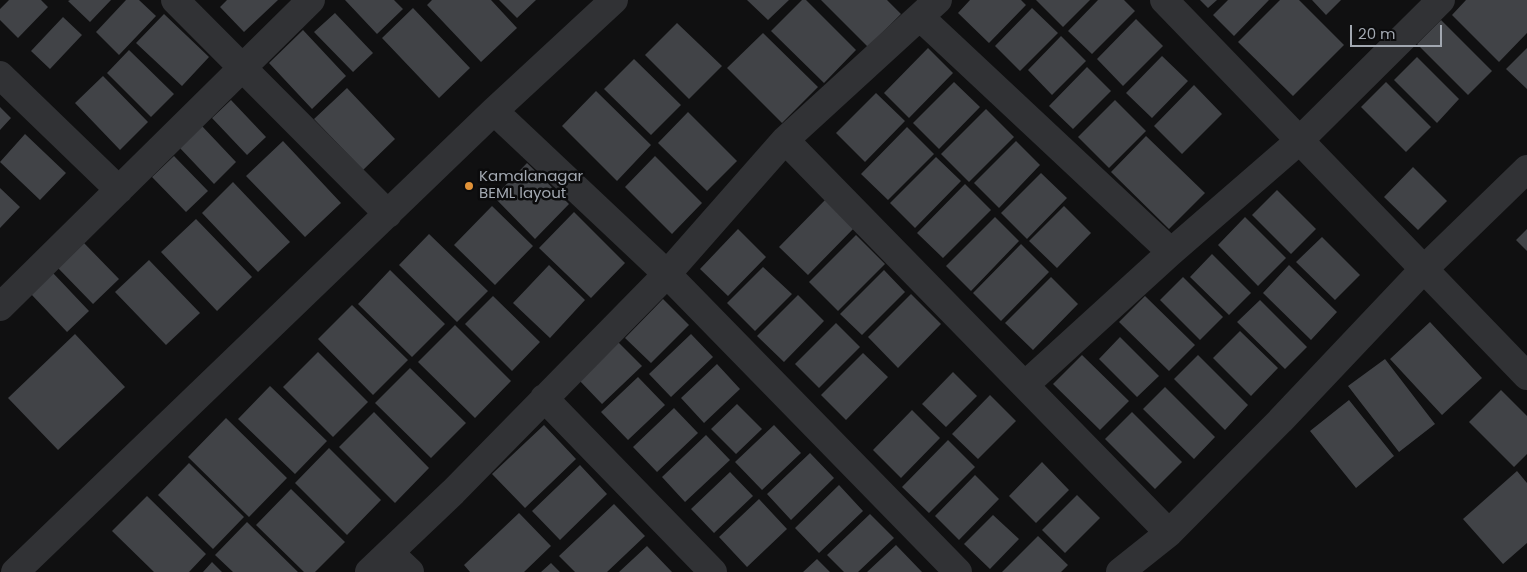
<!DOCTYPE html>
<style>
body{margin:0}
#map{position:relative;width:1527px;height:572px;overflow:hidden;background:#101011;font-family:Poppins,sans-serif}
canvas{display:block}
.scale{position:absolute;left:1350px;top:25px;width:92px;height:22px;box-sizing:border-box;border:2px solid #a2a8b1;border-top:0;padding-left:6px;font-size:15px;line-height:18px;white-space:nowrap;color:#a2a8b1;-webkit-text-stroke:4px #0b0b0c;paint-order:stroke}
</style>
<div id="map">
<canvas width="1527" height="572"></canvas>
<div class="scale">20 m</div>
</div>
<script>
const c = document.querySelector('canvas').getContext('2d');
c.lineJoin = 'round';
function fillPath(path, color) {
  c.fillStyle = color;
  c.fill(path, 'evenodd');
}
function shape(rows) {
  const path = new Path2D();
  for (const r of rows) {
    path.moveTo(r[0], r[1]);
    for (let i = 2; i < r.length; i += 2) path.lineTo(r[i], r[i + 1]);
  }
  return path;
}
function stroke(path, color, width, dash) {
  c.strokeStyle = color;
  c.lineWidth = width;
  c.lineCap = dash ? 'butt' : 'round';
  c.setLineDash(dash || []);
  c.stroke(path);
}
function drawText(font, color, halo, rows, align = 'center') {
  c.font = font + ' Poppins,sans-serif';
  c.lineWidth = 5;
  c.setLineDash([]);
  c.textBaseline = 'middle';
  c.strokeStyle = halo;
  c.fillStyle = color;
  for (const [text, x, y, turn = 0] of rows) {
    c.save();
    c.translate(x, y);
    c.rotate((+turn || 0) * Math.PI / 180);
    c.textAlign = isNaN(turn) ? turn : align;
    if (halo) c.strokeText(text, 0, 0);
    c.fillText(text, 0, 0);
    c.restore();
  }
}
fillPath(shape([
 [9,0,41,0,48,7,18,38,0,20,0,9],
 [70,0,111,0,90,22,68,1],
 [126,0,139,0,156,16,119,55,96,32],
 [227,0,278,0,244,32,220,7],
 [345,0,394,0,403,9,377,34],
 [432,0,491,0,517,28,481,62,427,5],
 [499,0,536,0,517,18],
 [747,0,789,0,768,20],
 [802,0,806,0,856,50,824,83,771,31],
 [821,0,887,0,901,14,868,47],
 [970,0,1021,0,1026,5,989,43,958,13],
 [1036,0,1090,0,1063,27],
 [1098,0,1124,0,1135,11,1092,54,1068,31],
 [1200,0,1217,0,1208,8],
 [1228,0,1269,0,1234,36,1213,15],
 [1280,0,1299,0,1344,45,1293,96,1238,42],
 [1312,0,1341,0,1326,15],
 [1466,0,1527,0,1527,33,1499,62,1452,15],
 [413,8,470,68,439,98,382,38],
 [1032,8,1058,33,1020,71,995,46],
 [335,13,373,53,353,72,314,32],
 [164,14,209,57,182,86,136,43],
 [63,17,82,35,50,69,31,51],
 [1136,19,1163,46,1123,86,1097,59],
 [1441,20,1492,71,1468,95,1417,44],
 [677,23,722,66,689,99,645,55],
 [303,30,346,76,312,109,269,63],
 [763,33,818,87,782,123,727,68],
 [1061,36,1086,61,1052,95,1028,70],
 [928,48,953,73,909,118,884,93],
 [1527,48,1527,89,1506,69],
 [129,50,174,94,151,117,107,73],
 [1162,56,1188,81,1152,118,1126,93],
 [1417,57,1459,99,1437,123,1394,80],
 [634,59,681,105,651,135,604,89],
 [1087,67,1111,91,1073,129,1049,106],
 [103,76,148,122,120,150,75,103],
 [954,82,980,107,939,149,913,123],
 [1386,82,1431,127,1406,152,1361,107],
 [1194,85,1222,114,1182,154,1154,126],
 [347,88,395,139,363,170,314,119],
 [596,91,651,145,617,181,562,126],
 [876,93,905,121,865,162,836,133],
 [231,100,266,137,247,155,212,118],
 [1115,100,1146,131,1109,168,1078,137],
 [0,107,11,118,0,130],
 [986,109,1014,137,969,182,941,154],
 [688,112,737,161,707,191,658,143],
 [201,125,236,162,214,184,179,147],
 [907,127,934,154,888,200,861,174],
 [25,134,66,173,40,200,0,162],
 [1146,136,1205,193,1169,229,1111,172],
 [283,141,341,203,305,237,246,176],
 [1016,141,1040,165,999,208,974,183],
 [174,156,208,191,186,212,152,177],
 [655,156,702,203,672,234,625,187],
 [936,157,961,181,915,228,890,203],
 [527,163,569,204,535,239,494,197],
 [1413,167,1447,201,1418,230,1384,197],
 [1041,173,1067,198,1027,239,1001,213],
 [233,182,290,242,258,272,202,213],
 [965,184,991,210,943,258,917,233],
 [0,188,20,207,0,228],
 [1277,190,1316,229,1291,254,1252,215],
 [826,199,855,227,808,275,779,247],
 [492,206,533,246,495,285,454,245],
 [1064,206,1091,233,1057,268,1029,241],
 [574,212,625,263,591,298,539,248],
 [995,217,1019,241,971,291,946,266],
 [1245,217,1286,258,1258,286,1218,245],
 [196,219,252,277,217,311,161,252],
 [738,229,766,257,728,296,700,269],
 [1527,229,1527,251,1516,240],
 [429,234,488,291,457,322,399,265],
 [856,235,885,264,838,311,809,282],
 [1322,237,1360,275,1335,300,1296,262],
 [84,243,119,279,93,304,58,268],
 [1021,244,1049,272,1001,321,973,293],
 [1212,254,1251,293,1229,315,1190,277],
 [149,260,200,313,166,345,115,292],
 [549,265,585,300,550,338,513,303],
 [1289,265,1337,312,1311,340,1263,293],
 [763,267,792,294,755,331,727,303],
 [390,270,445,324,412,357,358,304],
 [884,270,905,292,862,335,840,314],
 [53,273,89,311,67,332,31,294],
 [1051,277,1078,304,1033,350,1005,323],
 [1183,277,1223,317,1200,340,1160,300],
 [911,294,941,324,898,368,868,337],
 [798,295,824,321,784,362,757,336],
 [493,296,540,342,512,371,465,324],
 [1145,296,1195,345,1169,371,1119,322],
 [663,299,689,325,651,363,625,338],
 [1260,300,1307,347,1285,369,1237,322],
 [352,305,408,360,373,395,318,339],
 [1430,322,1482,378,1442,415,1390,359],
 [836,323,860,347,819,388,795,364],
 [455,325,511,381,475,418,418,362],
 [1240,331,1278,368,1251,396,1213,358],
 [75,334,125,387,58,450,8,398],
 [691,334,713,357,671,397,649,374],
 [1120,337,1159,376,1137,397,1099,359],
 [618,342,642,366,602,404,579,380],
 [318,352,368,402,333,437,283,387],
 [863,353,888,377,846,420,821,395],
 [1082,355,1129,401,1100,430,1053,384],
 [1198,355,1248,405,1225,430,1174,379],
 [1385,359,1435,424,1399,452,1348,386],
 [717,364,740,389,704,423,681,398],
 [410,368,466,423,431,458,375,403],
 [953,372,977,396,946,427,922,404],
 [638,377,665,405,628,440,601,412],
 [270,386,327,441,295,474,238,419],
 [1165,387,1215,437,1194,459,1143,409],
 [1501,390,1527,416,1527,454,1514,467,1469,422],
 [990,395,1016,421,978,459,952,434],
 [1349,400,1394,456,1356,488,1310,431],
 [737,404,762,429,736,454,711,429],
 [674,408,698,433,657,472,633,447],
 [912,410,940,438,901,478,873,450],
 [374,412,429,468,395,503,339,447],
 [1132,412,1182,462,1155,489,1105,439],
 [226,418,287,478,249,517,188,457],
 [544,425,576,459,525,508,492,474],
 [774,425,801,453,762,490,735,462],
 [706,435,730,460,685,502,662,477],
 [948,440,975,467,929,513,902,487],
 [329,448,381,500,347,535,295,483],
 [810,453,834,478,791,520,767,494],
 [1042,462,1069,490,1036,523,1009,496],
 [189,463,244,517,213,549,158,495],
 [580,465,607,494,560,540,532,511],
 [1517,471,1527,483,1527,543,1503,564,1463,519],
 [730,472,753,496,714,533,691,509],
 [975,475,999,499,959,540,935,516],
 [839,485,863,511,819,553,795,528],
 [291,489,345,542,315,572,304,572,256,525],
 [1077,495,1100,518,1065,553,1042,530],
 [147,496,206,554,189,572,154,572,112,531],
 [759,499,787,529,747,567,719,537],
 [614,504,645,536,607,572,575,572,559,556],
 [519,513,551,546,524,572,470,572,464,565],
 [870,514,894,538,858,572,844,572,827,555],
 [993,515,1019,539,990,569,964,544],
 [247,522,298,572,233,572,215,555],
 [1038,536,1068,565,1061,572,1002,572],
 [896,545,922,572,867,572],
 [647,546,672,572,619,572],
 [817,559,830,572,803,572],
 [212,562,222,572,203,572],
 [551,563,560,572,541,572]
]), '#414347');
stroke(shape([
 [175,0,388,214],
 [1164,0,1527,376],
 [920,17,1171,252],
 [0,75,119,190],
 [494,111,667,274,958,572],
 [785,140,1169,533],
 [0,307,311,0],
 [1025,385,1171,252,1299,141,1441,0],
 [544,398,713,572],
 [390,553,410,572],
 [15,572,494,111,614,0],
 [369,572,453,492,667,274,785,140,938,0],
 [1120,572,1169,533,1280,421,1423,270,1527,169]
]), '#313235', 28);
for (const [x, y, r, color] of [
 [469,186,5,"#e19238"]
]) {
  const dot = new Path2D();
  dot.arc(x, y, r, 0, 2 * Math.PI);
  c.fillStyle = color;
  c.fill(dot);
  stroke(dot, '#0b0b0c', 2);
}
drawText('15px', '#a2a8b1', '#0b0b0c', [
 ["Kamalanagar",479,177],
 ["BEML layout",479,194]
], 'left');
</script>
